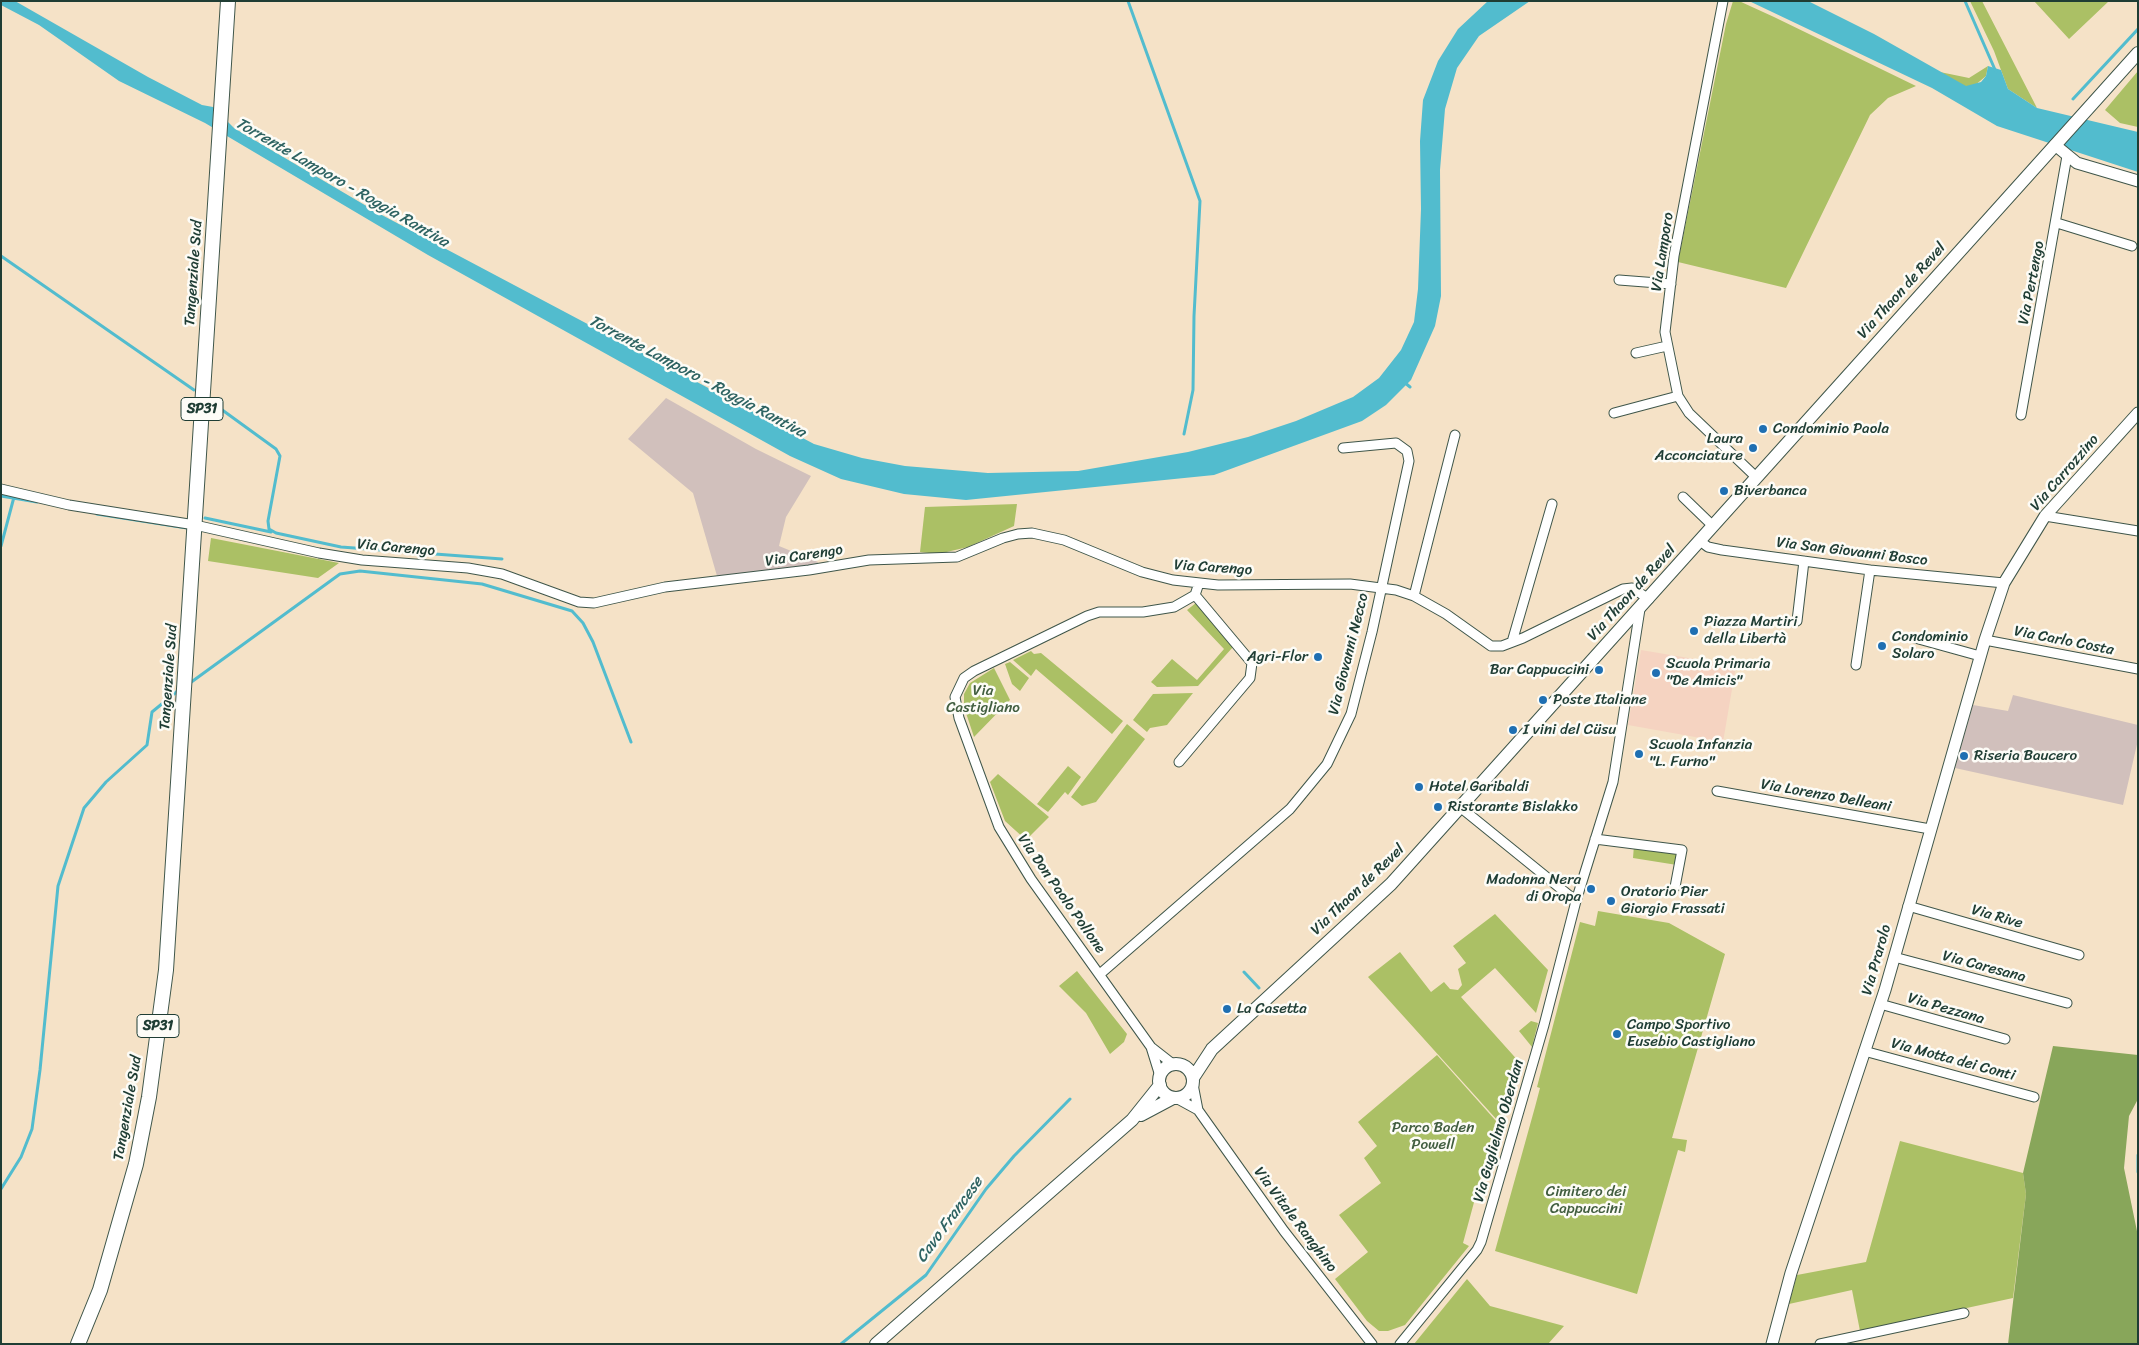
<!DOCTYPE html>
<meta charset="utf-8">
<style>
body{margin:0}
#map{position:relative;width:2139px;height:1345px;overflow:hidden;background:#f5e2c7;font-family:Sriracha,sans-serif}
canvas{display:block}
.frame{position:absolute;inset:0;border:2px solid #1f3d34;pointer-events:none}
</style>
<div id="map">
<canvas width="2139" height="1345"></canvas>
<div class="frame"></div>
</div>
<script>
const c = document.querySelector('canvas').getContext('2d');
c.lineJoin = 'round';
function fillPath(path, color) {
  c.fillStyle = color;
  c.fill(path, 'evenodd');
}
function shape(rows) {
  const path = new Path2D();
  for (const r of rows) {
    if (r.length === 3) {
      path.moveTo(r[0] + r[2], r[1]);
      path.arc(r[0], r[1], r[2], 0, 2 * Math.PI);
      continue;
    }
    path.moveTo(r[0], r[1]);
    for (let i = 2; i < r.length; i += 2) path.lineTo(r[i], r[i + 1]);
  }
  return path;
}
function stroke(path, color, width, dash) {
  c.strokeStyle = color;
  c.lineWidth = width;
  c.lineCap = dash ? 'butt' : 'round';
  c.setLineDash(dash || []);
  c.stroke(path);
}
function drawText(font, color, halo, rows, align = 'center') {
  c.font = font + ' Sriracha,sans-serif';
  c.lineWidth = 5;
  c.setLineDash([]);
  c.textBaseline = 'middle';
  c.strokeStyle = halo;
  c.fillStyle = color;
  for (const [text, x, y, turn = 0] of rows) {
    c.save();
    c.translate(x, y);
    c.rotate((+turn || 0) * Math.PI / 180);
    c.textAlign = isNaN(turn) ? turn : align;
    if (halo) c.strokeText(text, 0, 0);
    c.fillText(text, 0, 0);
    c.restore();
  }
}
fillPath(shape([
 [1641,650,1736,666,1723,742,1628,725]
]), '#f5d3c1');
fillPath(shape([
 [666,398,756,449,811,476,786,517,779,546,818,562,817,565,717,576,693,493,628,439],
 [2013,695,2138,725,2138,740,2123,805,1955,768,1973,705,2008,711]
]), '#d1c0bc');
fillPath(shape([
 [1733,1,1739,1,1774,17,1916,86,1888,98,1870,115,1786,288,1678,262,1726,24],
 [1970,1,1982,1,2037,108,2008,89,1994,51],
 [2034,1,2109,1,2069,39],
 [1988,66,1986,76,1974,86,1966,87,1940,72,1969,78],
 [2138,71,2138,127,2120,123,2105,110],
 [1017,504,1014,526,968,547,938,554,920,552,925,507],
 [211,538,339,563,318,578,208,561],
 [1196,603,1233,647,1198,686,1157,687,1151,682,1172,659,1197,680,1224,649,1187,610],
 [1031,651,1034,654,1041,653,1123,721,1112,734,1036,669,1031,676,1013,660],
 [1010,662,1029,678,1020,691,1012,684,1005,664],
 [994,668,1010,700,974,737,964,707,964,694,970,683],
 [1193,693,1167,725,1150,728,1147,732,1133,720,1153,694],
 [1127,724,1145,739,1096,802,1082,806,1071,797],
 [1068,766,1081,777,1068,795,1065,792,1048,812,1037,804],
 [998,774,1049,817,1026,840,1005,821,990,782],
 [1634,845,1679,853,1677,865,1633,858],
 [1598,911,1669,923,1725,954,1672,1138,1687,1140,1685,1152,1678,1150,1637,1294,1495,1251,1535,1107,1540,1088,1537,1087,1580,922,1595,926],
 [1495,914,1548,970,1536,1013,1495,968,1461,997,1521,1064,1505,1115,1498,1121,1368,977,1400,952,1431,992,1444,982,1450,989,1458,990,1462,985,1458,969,1466,963,1453,946],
 [1077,971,1127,1034,1124,1042,1110,1054,1086,1013,1059,986],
 [1531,1021,1538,1023,1532,1047,1519,1031],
 [1437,1055,1496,1121,1463,1243,1469,1246,1405,1325,1388,1331,1379,1331,1367,1321,1335,1279,1368,1252,1339,1215,1381,1183,1364,1158,1377,1146,1358,1122],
 [1900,1141,2023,1173,2026,1194,2013,1298,1860,1331,1852,1290,1789,1304,1797,1275,1866,1262],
 [1467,1279,1490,1306,1564,1326,1548,1344,1414,1344]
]), '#abc065');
fillPath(shape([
 [2053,1046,2138,1055,2138,1099,2129,1116,2124,1168,2138,1236,2138,1344,2008,1344,2026,1194,2023,1173]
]), '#88a65a');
fillPath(shape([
 [1,1,15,1,148,77,202,105,213,107,234,128,380,214,814,444,862,458,905,466,988,473,1078,471,1188,452,1248,437,1296,421,1353,397,1379,378,1401,350,1414,322,1418,289,1421,209,1420,141,1423,100,1438,61,1458,29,1488,1,1530,1,1479,36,1457,68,1445,109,1440,170,1441,296,1435,326,1411,380,1386,405,1362,421,1214,475,966,500,904,494,841,479,790,456,428,255,205,123,119,81,39,25,1,5],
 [1749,1,1808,1,1874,34,1966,86,1981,82,1986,76,1988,66,2001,70,2008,89,2037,108,2138,132,2138,172,1997,126,1932,88]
]), '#52bcce');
stroke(shape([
 [1128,1,1200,201,1194,316,1193,390,1184,434],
 [1965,1,1996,72],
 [2073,99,2138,29],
 [1,256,194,390],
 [1404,382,1410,387],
 [214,404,276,449,280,456,268,521,269,529,276,533,341,547,502,559],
 [1,496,37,502],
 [97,514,187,528],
 [205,518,271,532],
 [1,546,14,497],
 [190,683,340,574,360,571,482,584,572,611,583,623,593,642,631,742],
 [1244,972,1259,988],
 [2138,1155,2138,1172],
 [1,1189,21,1157,32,1129,40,1070,58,886,84,808,106,782,147,745,152,712,180,689],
 [841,1344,926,1275,986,1189,1014,1156,1070,1099]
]), '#52bcce', 3);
const minor = shape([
 [1723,1,1674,256,1665,332,1678,396,1689,413,1756,477],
 [2057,223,2132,246],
 [1619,280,1671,284],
 [1636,353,1667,346],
 [1614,413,1678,396],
 [2021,415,2067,156],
 [1,489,69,505,195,525,319,553,362,560,468,568,502,574,579,602,594,603,665,587,809,570,869,560,957,557,1003,538,1018,534,1032,533,1064,540,1142,572,1173,580,1218,585,1350,584,1396,590,1414,596,1446,614,1491,646,1502,646,1523,638,1623,589,1632,588,1649,599],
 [1683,497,1713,526],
 [2045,516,2138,531],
 [1700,541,1708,547,1722,550,1870,570,2004,583],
 [1414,596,1455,435],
 [1797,621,1804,561],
 [1915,638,1980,656],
 [1985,640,2138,669],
 [1512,642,1552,504],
 [1856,665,1870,570],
 [1179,762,1250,678,1252,663,1195,595],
 [1717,791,1930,829],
 [1460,807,1576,901],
 [1595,839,1682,850,1675,887],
 [1908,906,2079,955],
 [1894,957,2067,1003],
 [1100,974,1290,809,1327,764,1351,714,1372,632,1409,461,1407,451,1396,443,1343,448],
 [1880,1004,2005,1039],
 [1151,1047,1174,1065],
 [1864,1051,2034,1097],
 [1160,1076,1151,1047,1031,879,999,827,959,718,955,697,964,678,974,671,1087,616,1099,612,1143,612,1174,607,1195,595,1199,583],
 [1193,1084,1198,1110],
 [1176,1098,1198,1110,1284,1231,1372,1344],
 [1400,1344,1477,1250,1481,1242,1544,1025,1576,901,1613,782,1640,609],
 [1820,1344,1964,1313]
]);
const tertiary = shape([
 [2055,145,2077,163,2138,181],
 [1772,1344,1791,1273,1885,990,1985,640,2004,583,2045,516,2138,413]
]);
const secondary = shape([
 [1176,1081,17],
 [1193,1078,1212,1049,1391,884,2138,53],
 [1141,1115,1173,1098],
 [876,1344,1132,1120,1160,1085]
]);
const primary = shape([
 [78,1344,100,1290,136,1164,149,1097,166,970,228,1]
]);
stroke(minor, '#3f564a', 11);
stroke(tertiary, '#3f564a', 13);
stroke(secondary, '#3f564a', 14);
stroke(primary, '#3f564a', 16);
stroke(minor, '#fff', 9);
stroke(tertiary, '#fff', 11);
stroke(secondary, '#fff', 12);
stroke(primary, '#fff', 14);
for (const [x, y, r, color] of [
 [1763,429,5,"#1f6fb2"],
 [1753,448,5,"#1f6fb2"],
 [1724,491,5,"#1f6fb2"],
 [1694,631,5,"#1f6fb2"],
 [1882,646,5,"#1f6fb2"],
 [1318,657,5,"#1f6fb2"],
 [1599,670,5,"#1f6fb2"],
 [1656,673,5,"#1f6fb2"],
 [1543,700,5,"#1f6fb2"],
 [1513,730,5,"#1f6fb2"],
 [1639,754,5,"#1f6fb2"],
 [1964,756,5,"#1f6fb2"],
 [1419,787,5,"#1f6fb2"],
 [1438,807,5,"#1f6fb2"],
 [1591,889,5,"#1f6fb2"],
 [1611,901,5,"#1f6fb2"],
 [1227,1009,5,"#1f6fb2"],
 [1617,1034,5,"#1f6fb2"]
]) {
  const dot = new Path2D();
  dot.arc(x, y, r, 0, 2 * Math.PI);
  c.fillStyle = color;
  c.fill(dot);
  stroke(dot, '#fdfcf7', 2);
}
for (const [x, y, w] of [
 [202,409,42],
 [158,1026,42]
]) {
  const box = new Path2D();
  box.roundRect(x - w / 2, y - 11.5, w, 23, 4);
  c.fillStyle = '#fdfcf7';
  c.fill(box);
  stroke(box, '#1f3d34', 1);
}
drawText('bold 14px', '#1f3d34', null, [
 ["SP31",202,409],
 ["SP31",158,1026]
]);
drawText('15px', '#1f3d34', '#fdfcf7', [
 ["Via Lamporo",1663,252,-81],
 ["Tangenziale Sud",194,273,-86],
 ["Via Pertengo",2032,283,-79],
 ["Via Thaon de Revel",1902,291,-48],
 ["Via Carrozzino",2065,473,-49],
 ["Via Carengo",396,548,5],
 ["Via San Giovanni Bosco",1852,552,7],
 ["Via Carengo",804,556,-9],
 ["Via Carengo",1213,568,4],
 ["Via Thaon de Revel",1632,593,-48],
 ["Via Carlo Costa",2064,641,11],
 ["Via Giovanni Necco",1349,654,-76],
 ["Tangenziale Sud",169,677,-86],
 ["Via Lorenzo Delleani",1826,796,10],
 ["Via Thaon de Revel",1358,890,-44],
 ["Via Don Paolo Pollone",1061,894,55],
 ["Via Rive",1997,917,16],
 ["Via Prarolo",1877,960,-74],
 ["Via Caresana",1984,967,15],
 ["Via Pezzana",1946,1009,16],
 ["Via Motta dei Conti",1953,1060,15],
 ["Tangenziale Sud",128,1108,-80],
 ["Via Guglielmo Oberdan",1499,1131,-74],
 ["Via Vitale Ranghino",1295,1220,53]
]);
drawText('15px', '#1f3d34', '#fdfcf7', [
 ["Condominio Paola",1773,429],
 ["Laura",1743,439,"right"],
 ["Acconciature",1743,456,"right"],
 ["Biverbanca",1734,491],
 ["Piazza Martiri",1704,622],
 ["della Libertà",1704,639],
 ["Condominio",1892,637],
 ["Solaro",1892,654],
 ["Agri-Flor",1308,657,"right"],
 ["Scuola Primaria",1666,664],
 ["\"De Amicis\"",1666,681],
 ["Bar Cappuccini",1589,670,"right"],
 ["Poste Italiane",1553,700],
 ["I vini del Cüsu",1523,730],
 ["Scuola Infanzia",1649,745],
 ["\"L. Furno\"",1649,762],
 ["Riseria Baucero",1974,756],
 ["Hotel Garibaldi",1429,787],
 ["Ristorante Bislakko",1448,807],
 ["Madonna Nera",1581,880,"right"],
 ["di Oropa",1581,897,"right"],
 ["Oratorio Pier",1621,892],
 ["Giorgio Frassati",1621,909],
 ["La Casetta",1237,1009],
 ["Campo Sportivo",1627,1025],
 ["Eusebio Castigliano",1627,1042]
], 'left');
drawText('15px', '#425e40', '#fdfcf7', [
 ["Via",983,691],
 ["Castigliano",983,708],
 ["Parco Baden",1433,1128],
 ["Powell",1433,1145],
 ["Cimitero dei",1586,1192],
 ["Cappuccini",1586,1209]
]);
drawText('italic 16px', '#2e6362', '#fdfcf7', [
 ["Torrente Lamporo - Roggia Rantiva",342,183,30],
 ["Torrente Lamporo - Roggia Rantiva",697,377,28],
 ["Cavo Francese",950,1220,-54]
]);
</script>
